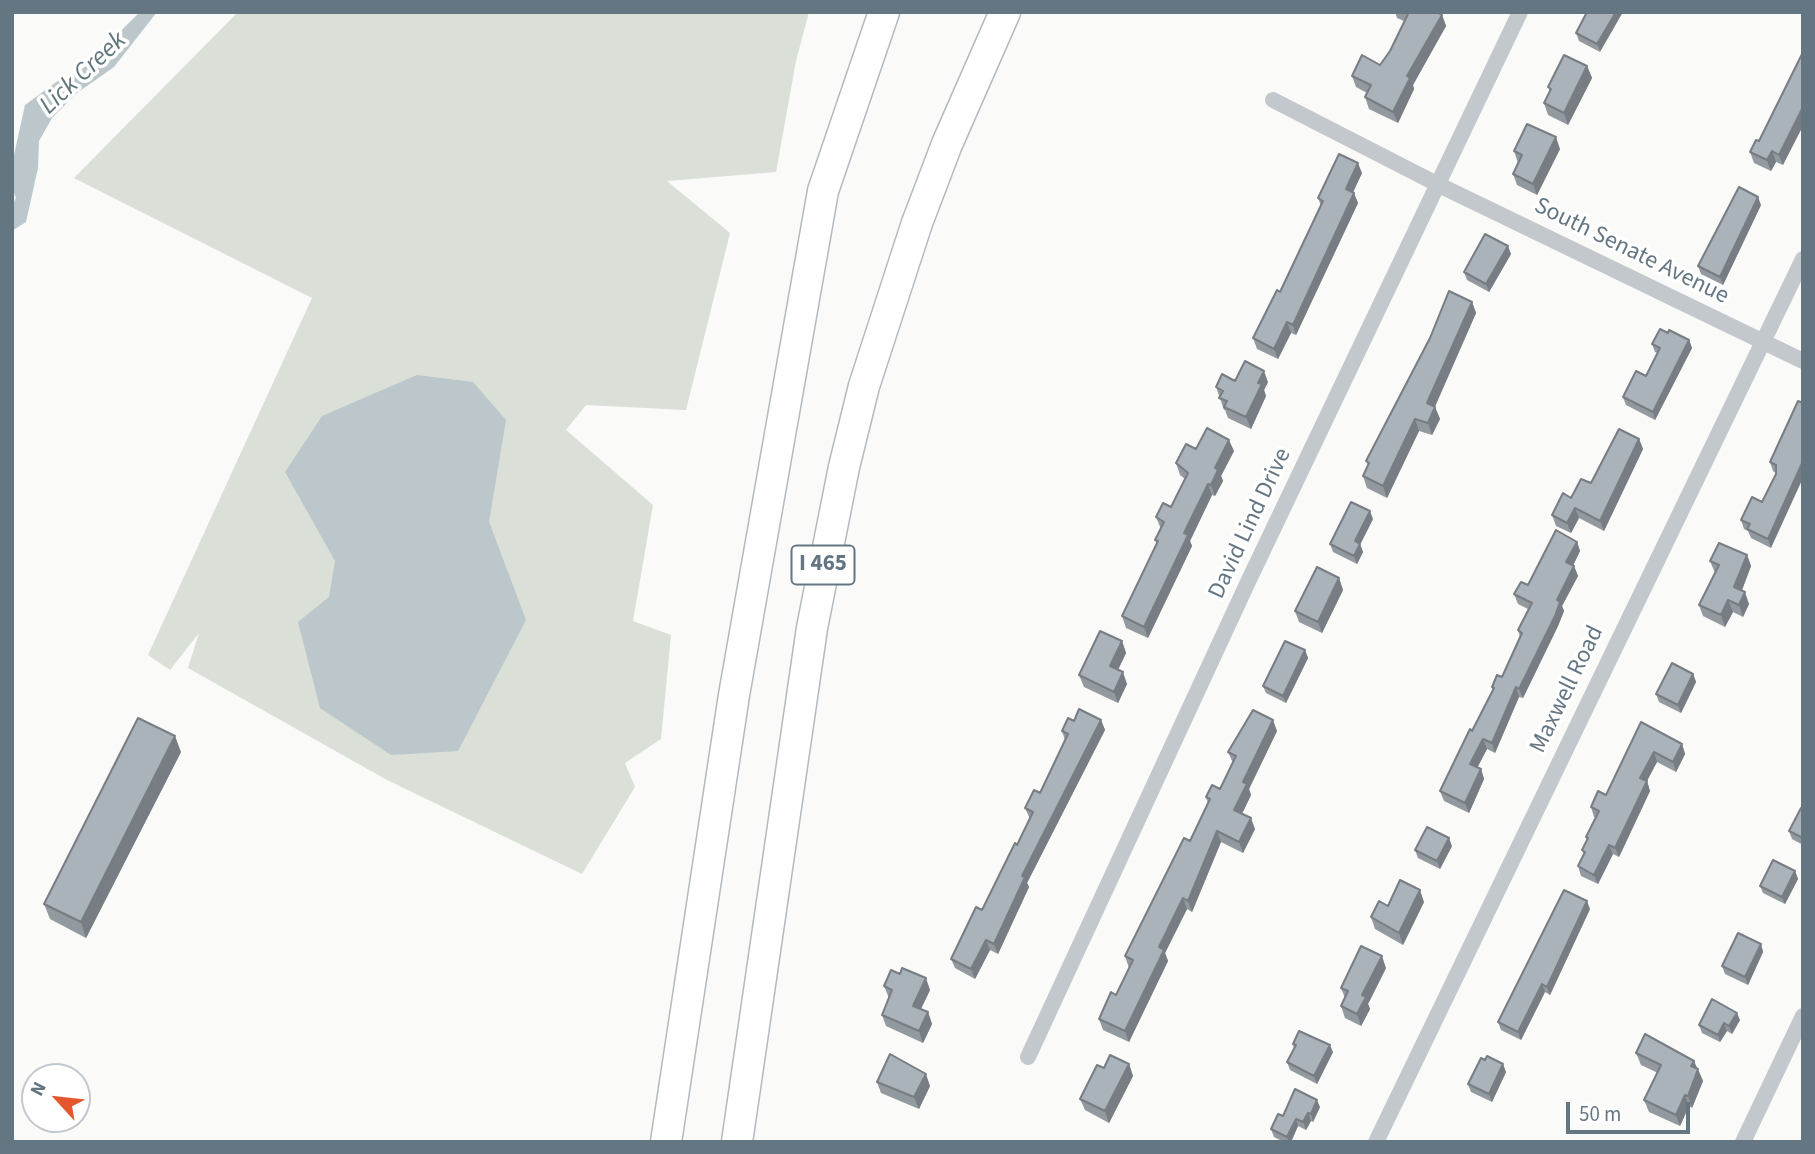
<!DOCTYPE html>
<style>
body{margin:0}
#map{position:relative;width:1815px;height:1154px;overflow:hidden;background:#fafaf8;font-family:"Source Sans 3",sans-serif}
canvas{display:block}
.frame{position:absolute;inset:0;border:14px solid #657683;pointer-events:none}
.north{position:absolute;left:21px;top:1063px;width:70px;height:70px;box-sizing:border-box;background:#fff;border:2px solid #c1c8cd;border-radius:50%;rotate:297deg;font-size:19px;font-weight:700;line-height:28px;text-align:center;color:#657683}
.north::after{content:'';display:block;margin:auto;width:24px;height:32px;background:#e4572e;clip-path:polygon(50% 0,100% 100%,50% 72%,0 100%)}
.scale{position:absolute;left:1566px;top:1102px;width:124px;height:32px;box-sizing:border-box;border:4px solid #657683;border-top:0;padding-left:9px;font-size:21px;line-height:24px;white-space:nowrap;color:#657683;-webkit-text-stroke:5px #fff;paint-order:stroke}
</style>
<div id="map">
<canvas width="1815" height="1154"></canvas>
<div class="frame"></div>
<div class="north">N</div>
<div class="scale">50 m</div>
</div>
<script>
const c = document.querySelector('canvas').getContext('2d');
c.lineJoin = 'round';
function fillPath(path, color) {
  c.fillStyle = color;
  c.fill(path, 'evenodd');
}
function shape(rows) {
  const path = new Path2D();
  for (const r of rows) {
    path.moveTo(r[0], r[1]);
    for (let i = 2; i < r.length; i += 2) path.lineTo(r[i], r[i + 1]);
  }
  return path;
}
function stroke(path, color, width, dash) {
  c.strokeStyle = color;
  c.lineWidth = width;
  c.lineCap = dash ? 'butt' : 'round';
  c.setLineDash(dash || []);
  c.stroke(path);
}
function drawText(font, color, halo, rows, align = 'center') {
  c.font = font + ' "Source Sans 3",sans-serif';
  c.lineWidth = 7;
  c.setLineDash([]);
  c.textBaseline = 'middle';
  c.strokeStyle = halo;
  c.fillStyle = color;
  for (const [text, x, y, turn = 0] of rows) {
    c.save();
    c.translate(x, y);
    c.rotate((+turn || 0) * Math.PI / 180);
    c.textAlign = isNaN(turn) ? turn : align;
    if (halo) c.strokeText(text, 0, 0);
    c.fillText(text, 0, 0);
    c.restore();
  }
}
fillPath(shape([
 [238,12,809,12,796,61,776,172,667,181,730,233,686,410,586,405,566,430,653,505,633,621,671,635,661,739,625,763,635,787,582,874,387,780,188,668,199,633,170,670,148,655,312,298,74,178]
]), '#dadfd7');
fillPath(shape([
 [140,12,157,12,114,67,77,93,52,118,39,141,38,168,26,222,12,231,12,206,16,198,12,188,12,164,25,105,59,80,80,71],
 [417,375,473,382,506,420,489,522,526,620,458,751,391,755,320,708,298,622,329,597,335,561,285,472,322,416]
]), '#bbc7cb');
const motorway = shape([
 [666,1142,734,695,823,191,884,12],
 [737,1142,812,628,844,467,864,386,917,223,947,144,1005,12]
]);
stroke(motorway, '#b4b9bd', 33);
stroke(shape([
 [1273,100,1439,185,1803,361],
 [1028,1057,1247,584,1520,12],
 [1376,1142,1803,259],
 [1743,1142,1803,1016]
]), '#c3c8cc', 16);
stroke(motorway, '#fff', 30);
fillPath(shape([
 [1395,12,1437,12,1442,15,1446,26,1413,85,1414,89,1398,123,1369,109,1365,97,1367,93,1356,87,1352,76,1380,65,1390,51,1404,21,1397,18],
 [1587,12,1600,52,1579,41,1576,33],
 [1803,52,1783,165,1776,162,1771,171,1754,163,1750,152,1759,141],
 [1587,66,1592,78,1568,125,1548,115,1544,103,1550,92,1548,87],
 [1560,149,1537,195,1517,185,1513,174,1518,163,1514,151],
 [1362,173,1353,192,1358,203,1296,335,1291,333,1278,359,1257,349,1253,338,1280,292,1321,206,1318,198],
 [1761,205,1723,285,1701,274,1698,266],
 [1511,254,1489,292,1467,280,1464,272],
 [1472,302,1476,313,1435,407,1440,419,1432,435,1419,431,1387,498,1367,488,1363,476,1368,465,1366,461],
 [1668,333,1689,340,1692,348,1655,420,1626,405,1623,397,1646,376,1658,353,1655,352,1652,344],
 [1235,381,1268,382,1264,390,1266,396,1251,429,1228,418,1225,410,1224,410,1216,387],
 [1798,401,1771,548,1751,538,1748,531,1744,529,1741,520,1762,502,1776,474,1776,473,1773,471,1770,462],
 [1639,439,1643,449,1604,531,1579,518,1571,533,1556,526,1552,515,1571,498,1591,483],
 [1196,449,1234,451,1221,476,1223,481,1215,496,1212,495,1190,541,1192,546,1148,638,1126,628,1122,616,1157,544,1155,540,1161,529,1156,517,1171,507,1185,479,1180,475,1176,463],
 [1373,519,1360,544,1363,552,1357,564,1333,552,1330,544],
 [1577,542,1580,551,1573,565,1574,566,1578,576,1562,606,1564,611,1558,626,1523,698,1519,697,1495,753,1487,749,1477,768,1481,769,1484,779,1469,813,1444,801,1440,791,1493,690,1492,687,1502,677,1520,637,1518,630,1528,609,1518,604,1514,594,1528,585],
 [1747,555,1751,566,1742,590,1749,604,1743,617,1733,612,1725,627,1703,616,1699,605,1715,573,1710,561],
 [1339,578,1343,590,1322,633,1299,622,1295,611],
 [1122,641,1126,653,1118,670,1127,684,1118,703,1084,687,1079,675],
 [1305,650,1308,658,1286,703,1266,693,1263,686],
 [1693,674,1696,682,1681,713,1659,702,1656,694],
 [1101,720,1105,730,1027,883,1029,887,998,954,990,950,975,979,955,968,951,959,982,910,1017,845,1030,819,1025,808,1040,793,1065,740,1062,731,1074,721],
 [1641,722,1682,744,1685,754,1676,772,1657,762,1647,781,1650,791,1619,857,1613,854,1598,884,1581,876,1578,866,1584,855,1582,850,1587,841,1586,837,1596,817,1594,817,1591,807,1606,795],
 [1277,731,1249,789,1251,795,1242,814,1255,829,1243,853,1221,842,1192,912,1187,909,1165,953,1168,961,1129,1042,1103,1030,1099,1019,1116,995,1129,968,1125,956,1190,841,1208,803,1206,797,1220,789,1233,763,1228,752],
 [181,752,86,938,50,919,44,904],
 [1803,809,1803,845,1792,839,1789,831],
 [1452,846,1440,869,1418,858,1415,850],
 [1795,871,1798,879,1785,904,1763,893,1760,886],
 [1424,902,1403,945,1375,929,1371,917,1388,906],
 [1590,909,1550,995,1545,992,1521,1040,1501,1030,1498,1022],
 [1761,944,1763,952,1748,985,1725,974,1722,966],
 [1386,968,1368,1004,1370,1009,1361,1026,1345,1018,1341,1006,1345,998,1341,988],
 [884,986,930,990,921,1009,928,1012,932,1024,923,1043,886,1026,882,1015,889,998],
 [1740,1020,1732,1034,1727,1031,1720,1042,1702,1033,1699,1025],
 [1293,1044,1333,1052,1317,1084,1290,1070,1287,1062,1294,1049],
 [1636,1053,1698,1069,1703,1081,1692,1108,1689,1106,1680,1126,1649,1112,1644,1100,1658,1073,1641,1065],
 [1485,1060,1506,1072,1492,1102,1471,1092,1468,1084],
 [1129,1064,1133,1076,1109,1123,1085,1110,1080,1099,1104,1068],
 [877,1082,930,1086,919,1109,881,1093],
 [1320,1107,1313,1122,1311,1121,1306,1130,1298,1126,1291,1142,1284,1142,1274,1137,1271,1129,1283,1116]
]), '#929a9f');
fillPath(shape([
 [1616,12,1623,12,1600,52,1597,44],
 [1442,15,1446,26,1413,85,1414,89,1398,123,1393,112,1407,76],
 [1587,66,1592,78,1568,125,1564,113],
 [1803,107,1803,126,1783,165,1779,155],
 [1556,137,1560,149,1537,195,1533,184],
 [1772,151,1776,162,1771,171,1767,160],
 [1358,163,1362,173,1350,199,1346,189],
 [1354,193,1358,203,1296,335,1293,325],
 [1758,197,1761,205,1723,285,1720,277],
 [1508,246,1511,254,1489,292,1486,284],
 [1472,302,1476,313,1431,415,1427,403],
 [1287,322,1291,333,1278,359,1274,349],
 [1689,340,1692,348,1655,420,1653,412],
 [1264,371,1268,382,1264,390,1266,396,1251,429,1246,417,1258,383],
 [1435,407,1440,419,1432,435,1428,423],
 [1415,419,1419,431,1387,498,1383,486],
 [1639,439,1643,449,1604,531,1600,521],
 [1229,440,1234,451,1221,476,1223,481,1215,496,1211,485,1215,468],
 [1803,461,1803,478,1771,548,1768,539],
 [1208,484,1212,495,1190,541,1192,546,1148,638,1144,627,1184,533],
 [1575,508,1579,518,1571,533,1567,523],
 [1370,511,1373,519,1358,549,1355,541],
 [1577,542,1580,551,1570,572,1566,562],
 [1360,544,1363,552,1357,564,1354,556],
 [1747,555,1751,566,1739,598,1734,587],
 [1574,566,1578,576,1562,606,1564,611,1558,626,1523,698,1519,689,1557,600],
 [1339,578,1343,590,1322,633,1318,622],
 [1745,592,1749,604,1743,617,1739,605],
 [1728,600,1733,612,1725,627,1721,615],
 [1122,641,1126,653,1114,678,1110,666],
 [1305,650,1308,658,1286,703,1283,696],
 [1123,672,1127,684,1118,703,1114,692],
 [1693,674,1696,682,1681,713,1678,705],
 [1516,687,1519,697,1495,753,1492,743],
 [1101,720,1105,730,1027,883,1029,887,998,954,994,944,1022,876],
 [1273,720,1277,731,1249,789,1251,795,1238,822,1234,810,1243,782],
 [175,736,181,752,86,938,81,922],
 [1483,739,1487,749,1474,774,1470,764],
 [1682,744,1685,754,1676,772,1673,762],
 [1654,752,1657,762,1643,788,1640,778],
 [1481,769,1484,779,1469,813,1465,803],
 [1647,781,1650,791,1619,857,1615,848],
 [1251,818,1255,829,1243,853,1239,842],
 [1217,831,1221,842,1192,912,1188,901],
 [1449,838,1452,846,1440,869,1437,861],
 [1609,845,1613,854,1598,884,1594,875],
 [1795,871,1798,879,1785,904,1782,897],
 [1420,890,1424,902,1403,945,1399,933],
 [1183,898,1187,909,1165,953,1168,961,1129,1042,1125,1031,1159,947],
 [1587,901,1590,909,1550,995,1547,987],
 [986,940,990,950,975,979,971,969],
 [1761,944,1763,952,1748,985,1745,977],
 [1382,956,1386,968,1368,1004,1370,1009,1361,1026,1357,1014,1362,995],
 [926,978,930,990,917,1017,913,1006],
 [1542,984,1545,992,1521,1040,1518,1032],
 [928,1012,932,1024,923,1043,919,1031],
 [1737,1013,1740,1020,1732,1034,1729,1026],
 [1724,1023,1727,1031,1720,1042,1718,1035],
 [1330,1045,1333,1052,1317,1084,1314,1076],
 [1694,1061,1703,1081,1692,1108,1688,1096,1691,1066],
 [1129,1064,1133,1076,1109,1123,1105,1111],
 [1503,1064,1506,1072,1492,1102,1489,1094],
 [926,1074,930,1086,919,1109,914,1097],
 [1685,1095,1689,1106,1680,1126,1676,1115],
 [1317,1100,1320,1107,1313,1122,1311,1114],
 [1308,1113,1311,1121,1306,1130,1303,1122],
 [1296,1119,1298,1126,1291,1142,1289,1142,1287,1137]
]), '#777d82');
const building = shape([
 [1405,12,1437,12,1442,15,1407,76,1410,78,1393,112,1365,97,1371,85,1352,76,1362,55,1380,65,1390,51,1408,14,1405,12],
 [1587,12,1616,12,1597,44,1576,33,1587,12],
 [1803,52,1803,107,1779,155,1772,151,1767,160,1750,152,1756,140,1759,141,1803,52],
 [1564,55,1587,66,1564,113,1544,103,1551,89,1548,87,1564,55],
 [1527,124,1556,137,1533,184,1513,174,1522,155,1514,151,1527,124],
 [1339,154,1358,163,1346,189,1354,193,1293,325,1287,322,1274,349,1253,338,1277,290,1280,292,1323,201,1318,198,1339,154],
 [1739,187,1758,197,1720,277,1698,266,1739,187],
 [1485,234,1508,246,1486,284,1464,272,1485,234],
 [1449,291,1472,302,1427,403,1435,407,1428,423,1415,419,1383,486,1363,476,1369,463,1366,461,1430,338,1449,291],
 [1660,329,1668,333,1669,330,1689,340,1653,412,1623,397,1636,371,1646,376,1660,348,1652,344,1660,329],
 [1245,361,1264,371,1258,383,1262,384,1246,417,1224,407,1227,401,1219,398,1223,391,1216,387,1222,374,1235,381,1245,361],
 [1798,401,1803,403,1803,461,1768,539,1747,529,1750,524,1741,520,1752,497,1762,502,1776,474,1776,465,1770,462,1798,401],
 [1207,428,1229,440,1215,468,1218,470,1211,485,1208,484,1184,533,1188,535,1144,627,1122,616,1158,541,1155,540,1164,522,1156,517,1163,503,1171,507,1188,473,1176,463,1186,444,1196,449,1207,428],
 [1619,429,1639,439,1600,521,1575,508,1567,523,1552,515,1563,493,1571,498,1581,479,1591,483,1619,429],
 [1351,502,1370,511,1355,541,1360,544,1354,556,1330,544,1351,502],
 [1556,530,1577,542,1566,562,1574,566,1557,600,1560,602,1555,616,1519,689,1516,687,1492,743,1483,739,1470,764,1481,769,1465,803,1440,791,1470,729,1472,731,1494,688,1492,687,1497,675,1502,677,1522,633,1518,630,1532,603,1514,594,1521,582,1528,585,1556,530],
 [1719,543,1747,555,1734,587,1745,592,1739,605,1728,600,1721,615,1699,605,1719,565,1710,561,1719,543],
 [1317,567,1339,578,1318,622,1295,611,1317,567],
 [1100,631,1122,641,1110,666,1123,672,1114,692,1079,675,1100,631],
 [1285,641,1305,650,1283,696,1263,686,1285,641],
 [1672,663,1693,674,1678,705,1656,694,1672,663],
 [1079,709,1101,720,1022,876,1025,877,994,944,986,940,971,969,951,959,976,907,982,910,1015,843,1017,845,1033,812,1025,808,1034,790,1040,793,1068,734,1062,731,1068,718,1074,721,1079,709],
 [1253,710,1273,720,1243,782,1247,784,1234,810,1251,818,1239,842,1217,831,1188,901,1183,898,1159,947,1164,950,1125,1031,1099,1019,1111,992,1116,995,1133,960,1125,956,1184,838,1190,841,1210,799,1206,797,1212,785,1220,789,1236,756,1228,752,1253,710],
 [138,718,175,736,81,922,44,904,138,718],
 [1641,722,1682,744,1673,762,1654,752,1640,778,1647,781,1615,848,1609,845,1594,875,1578,866,1585,852,1582,850,1588,838,1586,837,1599,811,1591,807,1598,791,1606,795,1641,722],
 [1801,808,1803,809,1803,838,1789,831,1801,808],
 [1427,827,1449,838,1437,861,1415,850,1427,827],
 [1773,860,1795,871,1782,897,1760,886,1773,860],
 [1400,880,1420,890,1399,933,1371,917,1379,901,1388,906,1400,880],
 [1564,890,1587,901,1547,987,1542,984,1518,1032,1498,1022,1564,890],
 [1738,933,1761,944,1745,977,1722,966,1738,933],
 [1361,946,1382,956,1362,995,1366,997,1357,1014,1341,1006,1348,991,1341,988,1361,946],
 [902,968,926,978,913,1006,928,1012,919,1031,882,1015,892,990,884,986,891,970,900,974,902,968],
 [1712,999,1737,1013,1729,1026,1724,1023,1718,1035,1699,1025,1712,999],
 [1299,1031,1330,1045,1314,1076,1287,1062,1296,1045,1293,1044,1299,1031],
 [1645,1034,1694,1061,1691,1066,1698,1069,1688,1096,1685,1095,1676,1115,1644,1100,1661,1065,1636,1053,1645,1034],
 [890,1054,926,1074,914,1097,877,1082,890,1054],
 [1110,1055,1129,1064,1105,1111,1080,1099,1097,1065,1104,1068,1110,1055],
 [1487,1056,1503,1064,1489,1094,1468,1084,1481,1058,1485,1060,1487,1056],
 [1295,1089,1317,1100,1311,1114,1308,1113,1303,1122,1296,1119,1287,1137,1271,1129,1278,1114,1283,1116,1295,1089]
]);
fillPath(building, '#aab3b9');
stroke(building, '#777d82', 2);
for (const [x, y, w] of [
 [823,565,63]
]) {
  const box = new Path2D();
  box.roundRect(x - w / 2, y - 19.5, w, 39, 5);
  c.fillStyle = '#fff';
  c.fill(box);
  stroke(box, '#657683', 2);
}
drawText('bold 23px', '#657683', null, [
 ["I 465",823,565]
]);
drawText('24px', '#657683', '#fff', [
 ["South Senate Avenue",1631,252,26],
 ["David Lind Drive",1251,524,-65],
 ["Maxwell Road",1568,690,-64]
]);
drawText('italic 26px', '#60757c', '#fff', [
 ["Lick Creek",84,74,-43]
]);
</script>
